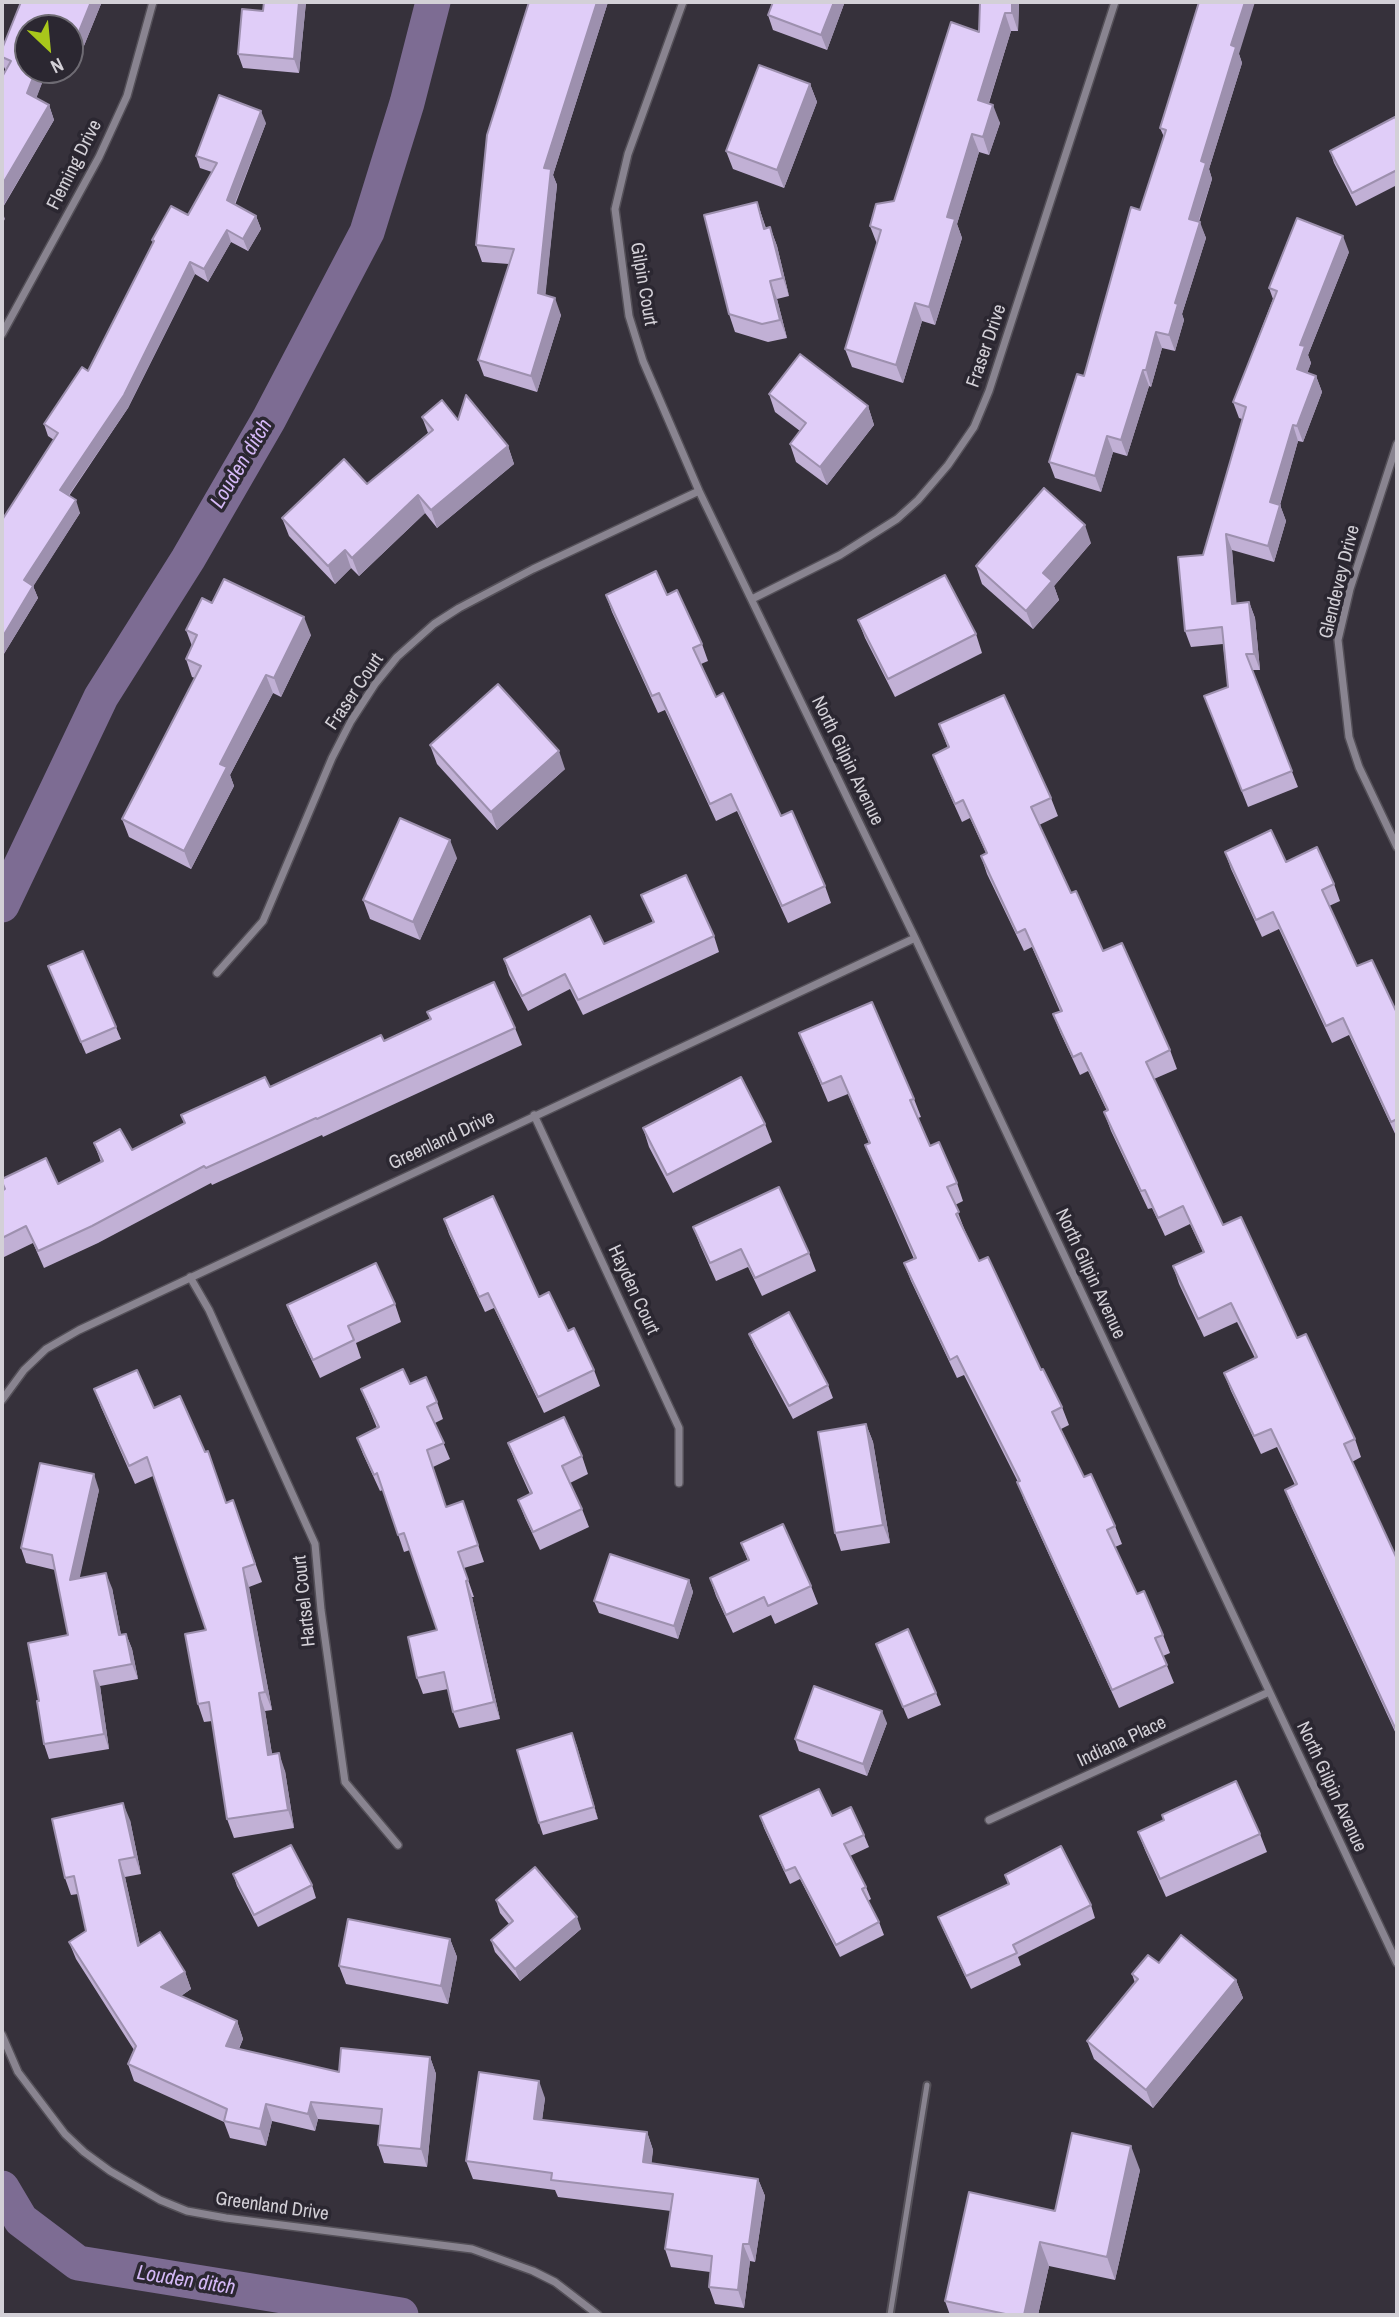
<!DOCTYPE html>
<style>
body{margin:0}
#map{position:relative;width:1399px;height:2317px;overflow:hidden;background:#36313b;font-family:"Archivo Narrow",sans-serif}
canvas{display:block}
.frame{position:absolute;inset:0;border:4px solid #d3d0d7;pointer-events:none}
.north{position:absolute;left:14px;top:14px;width:70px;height:70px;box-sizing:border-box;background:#2b2731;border:2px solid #6e6b73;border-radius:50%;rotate:154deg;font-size:19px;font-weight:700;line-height:28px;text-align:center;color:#d3d0d7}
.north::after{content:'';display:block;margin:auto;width:24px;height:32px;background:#a9c71b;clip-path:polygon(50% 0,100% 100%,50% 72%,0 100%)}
</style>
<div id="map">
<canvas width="1399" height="2317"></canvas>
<div class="frame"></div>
<div class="north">N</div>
</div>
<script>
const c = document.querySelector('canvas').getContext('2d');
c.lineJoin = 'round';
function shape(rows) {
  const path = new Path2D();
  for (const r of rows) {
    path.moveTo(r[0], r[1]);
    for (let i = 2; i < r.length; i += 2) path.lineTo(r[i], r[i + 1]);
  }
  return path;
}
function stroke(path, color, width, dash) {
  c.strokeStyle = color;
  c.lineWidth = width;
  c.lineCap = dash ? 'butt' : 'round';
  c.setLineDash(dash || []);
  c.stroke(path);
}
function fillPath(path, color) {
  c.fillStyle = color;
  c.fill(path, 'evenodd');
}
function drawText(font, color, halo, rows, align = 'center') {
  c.font = font + ' "Archivo Narrow",sans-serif';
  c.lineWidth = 7;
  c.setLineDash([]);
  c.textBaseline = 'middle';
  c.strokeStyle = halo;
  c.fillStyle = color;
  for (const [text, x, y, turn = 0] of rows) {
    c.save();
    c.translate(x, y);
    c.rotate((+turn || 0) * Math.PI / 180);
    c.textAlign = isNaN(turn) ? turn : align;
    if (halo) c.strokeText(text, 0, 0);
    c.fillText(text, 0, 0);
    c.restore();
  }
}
stroke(shape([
 [2,905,101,697,188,559,269,419,367,232,407,103,433,2],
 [2,2188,21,2220,78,2263,401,2315]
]), '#7d6c93', 35);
const lane = shape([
 [890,2315,927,2085]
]);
const street = shape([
 [683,2,628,154,615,209,629,316,643,361,699,491,915,938,1397,1963],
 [2,334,99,157,127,96,153,2],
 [1397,444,1350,589,1338,640,1349,737,1359,767,1397,847],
 [752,599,840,555,897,519,918,500,948,465,974,427,989,391,1115,2],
 [217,973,263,921,332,758,351,721,375,684,397,657,434,624,459,608,533,569,699,491],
 [534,1115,679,1428,679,1483],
 [190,1277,209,1310,315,1544,321,1610,345,1782,398,1845],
 [2,1400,24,1370,46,1349,79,1330,915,938],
 [989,1820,1269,1692],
 [2,2035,18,2072,65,2134,84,2152,110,2171,160,2200,187,2211,226,2218,472,2249,533,2271,555,2282,598,2315]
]);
stroke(lane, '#545058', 9);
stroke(street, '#545058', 10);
stroke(lane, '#898490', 5);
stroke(street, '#898490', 7);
fillPath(shape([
 [21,2,100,2,101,4,79,58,70,55,70,28,28,28,28,70,47,70,36,98,49,105,54,120,2,209,2,77,6,71,2,63,2,49],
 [264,2,306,2,299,73,243,68,238,54,263,11],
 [529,2,608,2,553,175,557,185,545,295,561,315,537,392,484,376,478,360,509,264,482,262,476,245],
 [980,2,1019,2,1018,31,1011,31,989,103,1000,123,989,155,979,152,957,224,962,238,935,325,922,321,903,383,852,367,845,349,877,244,870,226,894,201,979,32],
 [844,4,827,50,773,30,768,15],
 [1239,54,1242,63,1209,169,1212,179,1199,222,1206,238,1182,314,1184,320,1175,351,1162,348,1151,387,1149,386,1127,456,1113,452,1101,492,1055,478,1049,462,1084,376,1140,210,1164,137,1160,128],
 [810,84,817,102,784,188,733,169,726,151],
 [1397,122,1397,185,1356,206,1334,163,1330,151],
 [266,123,235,205,256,216,261,229,248,251,231,242,208,282,195,274,128,408,69,496,80,513,33,586,38,598,2,657,2,520,54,440,48,436,44,424,88,371,153,243,152,240,188,215,212,172,200,168,196,156],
 [757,202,766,228,770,227,777,246,789,296,777,299,787,338,768,342,735,332,729,314],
 [1349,252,1308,355,1311,363,1307,373,1316,376,1322,392,1303,442,1298,441,1280,505,1286,521,1274,562,1232,550,1236,603,1249,602,1255,618,1260,670,1252,670,1298,787,1248,807,1204,696,1228,687,1223,644,1191,647,1185,631,1242,419,1239,418,1233,402,1273,299,1269,288],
 [769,394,868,406,874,425,827,485,796,462,790,444,800,431,775,412],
 [422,417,458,420,508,446,514,464,437,528,425,513,359,576,351,568,335,584,289,536,282,518,367,484,428,433],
 [1091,543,1054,586,1059,600,1033,629,982,584,976,566],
 [606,595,667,595,702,644,708,661,701,664,716,697,781,816,825,886,831,903,788,923,737,811,716,821,665,710,658,713,612,612],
 [212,603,311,635,281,697,273,693,230,775,234,786,191,869,129,837,122,819,195,678,192,677,186,659,192,646,186,630],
 [858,620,976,634,982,653,895,697,865,638],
 [939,724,1051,798,1058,816,1039,825,1071,893,1103,951,1170,1050,1177,1069,1154,1079,1223,1225,1297,1338,1355,1439,1361,1457,1352,1462,1397,1559,1397,1736,1292,1508,1285,1490,1295,1485,1277,1447,1261,1454,1231,1391,1224,1373,1255,1358,1237,1322,1204,1337,1179,1284,1173,1266,1203,1252,1190,1224,1165,1236,1152,1208,1148,1209,1111,1131,1104,1112,1107,1111,1088,1071,1080,1075,1060,1032,1053,1014,1060,1011,1032,947,1024,951,987,874,981,856,986,853,970,818,962,822,940,773,933,755,948,748],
 [430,745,565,769,497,830,437,764],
 [1225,852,1286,862,1334,884,1340,901,1329,906,1357,966,1397,1013,1397,1138,1349,1035,1332,1043,1279,929,1262,937,1231,869],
 [457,858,420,940,370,919,363,900],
 [641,895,714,936,719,952,583,1015,570,989,528,1011,509,975,504,959,604,944,653,922],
 [48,966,116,1027,121,1039,86,1054],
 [427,1012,515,1028,522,1045,323,1137,322,1135,212,1185,211,1183,98,1243,44,1268,33,1243,2,1258,2,1191,4,1190,2,1183,58,1184,101,1162,94,1143,132,1150,184,1123,181,1115,270,1087,384,1041,430,1020],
 [799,1033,914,1099,921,1117,918,1118,930,1146,957,1183,963,1201,955,1205,965,1231,979,1261,1062,1407,1069,1425,1061,1429,1084,1477,1115,1526,1122,1544,1115,1547,1137,1594,1163,1635,1170,1653,1163,1656,1174,1683,1119,1708,1024,1500,1018,1482,964,1375,957,1378,911,1281,904,1263,914,1259,872,1163,865,1145,869,1143,848,1094,828,1102],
 [765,1124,772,1142,673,1193,649,1147,643,1128],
 [444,1219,539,1297,568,1331,594,1370,600,1386,544,1413,494,1308,485,1312,449,1234],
 [693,1227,809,1253,816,1271,762,1296,748,1267,716,1281,700,1245],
 [395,1304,401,1322,356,1343,361,1358,320,1378,294,1323,287,1305],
 [749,1334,828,1385,833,1398,793,1419,754,1346],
 [410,1384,437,1402,443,1419,435,1423,450,1459,433,1467,446,1507,463,1501,484,1562,464,1568,474,1597,472,1597,500,1719,459,1728,453,1712,448,1689,423,1694,417,1678,437,1630,410,1550,404,1552,383,1490,380,1491,363,1454,357,1438,377,1428,361,1389],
 [94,1389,154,1408,226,1503,233,1500,262,1582,249,1587,272,1710,265,1711,272,1754,285,1771,294,1828,234,1838,227,1819,212,1721,204,1722,198,1704,206,1630,153,1476,135,1484,101,1407],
 [866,1424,873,1442,890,1543,841,1551,835,1533],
 [508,1443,582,1456,588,1474,570,1483,582,1509,589,1527,540,1550,525,1518,518,1500,530,1494,515,1461],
 [99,1490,79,1578,112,1588,121,1635,126,1634,132,1649,138,1679,100,1686,109,1749,49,1759,44,1744,39,1701,68,1635,55,1570,26,1563,21,1548],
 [741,1543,811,1586,818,1604,775,1624,771,1615,733,1633,716,1596,710,1578,748,1561],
 [689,1580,693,1592,678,1639,599,1613,594,1601],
 [876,1644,936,1693,941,1705,908,1719],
 [887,1723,867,1776,799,1751,795,1739],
 [572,1733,598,1819,543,1835,539,1823],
 [760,1816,832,1816,864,1835,869,1847,850,1856,866,1887,871,1899,868,1901,879,1922,884,1935,840,1957,800,1879,790,1884,764,1828],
 [130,1820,141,1874,125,1877,140,1945,185,1972,191,1989,181,1996,237,2021,243,2039,239,2049,339,2072,430,2057,436,2074,427,2167,384,2163,378,2145,380,2125,318,2119,315,2131,272,2121,266,2146,230,2138,224,2122,134,2081,128,2064,134,2050,76,1959,69,1942,86,1931,78,1894,71,1895,65,1878],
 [1138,1832,1260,1834,1267,1852,1166,1897,1145,1850],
 [233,1874,312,1885,316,1898,258,1927,237,1886],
 [1005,1875,1091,1905,1095,1918,1018,1957,1021,1965,971,1989,943,1929,938,1917,1008,1884],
 [496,1900,581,1929,520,1981,495,1952,491,1940,509,1924,500,1913],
 [450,1939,457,1957,448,2004,346,1984,339,1966],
 [1159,1963,1236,1980,1243,1998,1153,2108,1094,2059,1087,2041,1135,1983,1132,1974],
 [545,2098,542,2120,647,2132,653,2150,651,2163,758,2179,765,2196,755,2262,750,2261,744,2308,715,2304,709,2287,710,2272,671,2267,665,2249,671,2211,558,2197,555,2190,473,2179,466,2161],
 [1140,2170,1115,2280,1049,2266,1038,2315,950,2315,945,2301,1055,2211]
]), '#c1b0d5');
fillPath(shape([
 [91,2,100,2,101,4,79,58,74,44],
 [299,2,306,2,299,73,294,59],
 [597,2,608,2,553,175,557,185,544,309,538,293,544,168],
 [834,2,843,2,844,4,827,50,821,35],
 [1012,2,1019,2,1018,31,1012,13],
 [1245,2,1255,2,1239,54,1242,63,1209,169,1212,179,1194,235,1189,219,1201,161,1231,45],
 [1005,13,1011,31,984,118,978,100],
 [36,70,47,70,33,107,27,93],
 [810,84,817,102,784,188,777,170],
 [49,105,54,120,2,208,2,185],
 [993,105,1000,123,989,155,983,137],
 [261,111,266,123,231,213,227,200],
 [972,134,979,152,957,224,962,238,935,325,929,307,947,217],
 [757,202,763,220,770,247,764,229],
 [2,211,5,219,2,224],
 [256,216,261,229,248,251,243,239],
 [1200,222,1206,238,1182,314,1184,320,1175,351,1169,335,1175,303],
 [770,227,777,246,789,296,783,278],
 [227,230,231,242,208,282,204,269],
 [1343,236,1349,252,1308,355,1311,363,1303,385,1297,369,1300,345],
 [190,262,195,274,128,408,64,502,60,490],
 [770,281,777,299,787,338,780,320],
 [555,298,561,315,537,392,531,376],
 [915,303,922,321,903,383,896,365],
 [1156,332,1162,348,1151,387,1146,370],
 [1143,370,1149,386,1127,456,1121,440],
 [1316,376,1322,392,1303,442,1297,426],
 [868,406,874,425,827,485,820,467],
 [1293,425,1298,441,1276,518,1270,502],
 [1107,436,1113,452,1101,492,1095,476],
 [508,446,514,464,437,528,431,510],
 [418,495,425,513,359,576,352,558],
 [76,500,80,513,29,593,24,580],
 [1280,505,1286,521,1274,562,1268,546],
 [1085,525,1091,543,1054,586,1059,600,1033,629,1026,611,1043,573],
 [1226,534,1232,550,1238,620,1232,604],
 [345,550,351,568,335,584,328,566],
 [33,586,38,598,2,657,2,638],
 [1249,602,1255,618,1260,670,1254,654],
 [304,617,311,635,281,697,274,678],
 [266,675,273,693,230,775,234,786,191,869,184,851,220,764],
 [559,751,565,769,497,830,491,812],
 [450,840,457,858,420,940,413,922],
 [866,1424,873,1442,890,1543,883,1525],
 [94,1474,99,1490,76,1595,70,1580],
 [243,1568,249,1587,272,1710,265,1692],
 [106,1573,112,1588,124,1650,119,1635],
 [689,1580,693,1592,678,1639,674,1626],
 [466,1581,472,1597,500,1719,494,1702],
 [126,1634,132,1649,138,1679,132,1664],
 [94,1671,100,1686,109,1749,104,1734],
 [259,1693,265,1711,275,1773,268,1755],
 [882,1711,887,1723,867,1776,863,1764],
 [572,1733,577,1746,598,1819,594,1807],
 [279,1753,285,1771,294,1828,288,1810],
 [123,1803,130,1820,141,1874,135,1857],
 [119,1860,125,1877,144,1963,138,1946],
 [577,1917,581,1929,520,1981,515,1969],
 [450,1939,457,1957,448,2004,441,1986],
 [185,1972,191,1989,168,2005,161,1987],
 [1236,1980,1243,1998,1153,2108,1146,2090],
 [237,2021,243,2039,232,2063,226,2046],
 [430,2057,436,2074,427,2167,421,2149],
 [539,2081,545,2098,540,2136,534,2119],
 [311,2102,318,2119,315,2131,308,2114],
 [266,2104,272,2121,266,2146,260,2129],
 [647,2132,653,2150,650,2179,643,2162],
 [1131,2146,1140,2170,1115,2280,1107,2257],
 [758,2179,765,2196,755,2262,749,2244],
 [1040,2242,1049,2266,1038,2315,1024,2315],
 [743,2244,750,2261,744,2308,738,2290]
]), '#9d90ae');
const building = shape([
 [21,2,91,2,74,44,70,43,70,28,28,28,28,70,36,70,27,93,49,105,2,185,2,77,11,61,2,57,2,49,21,2],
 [264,2,299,2,294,59,238,54,242,9,263,11,264,2],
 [529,2,597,2,544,168,551,169,538,293,555,298,531,376,478,360,514,249,476,245,487,135,529,2],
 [773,2,834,2,821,35,768,15,773,2],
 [980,2,1012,2,1012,13,1005,13,978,100,993,105,983,137,972,134,947,217,955,219,929,307,915,303,896,365,845,349,881,230,870,226,876,204,894,201,951,22,979,32,980,2],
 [1199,2,1245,2,1231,45,1236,47,1201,161,1206,163,1189,219,1200,222,1175,303,1178,304,1169,335,1156,332,1146,370,1143,370,1121,440,1107,436,1095,476,1049,462,1077,374,1084,376,1131,207,1140,210,1166,130,1160,128,1199,2],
 [759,65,810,84,777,170,726,151,759,65],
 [219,95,261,111,227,200,256,216,243,239,227,230,204,269,190,262,124,395,60,490,76,500,24,580,33,586,2,638,2,520,58,433,44,424,82,367,88,371,154,241,152,240,171,206,188,215,217,163,196,156,219,95],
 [1395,117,1397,122,1397,170,1352,193,1330,151,1395,117],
 [757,202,764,229,770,227,783,278,770,281,780,320,762,324,729,314,704,215,757,202],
 [1297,218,1343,236,1300,345,1305,346,1297,369,1316,376,1297,426,1293,425,1270,502,1280,505,1268,546,1226,534,1232,604,1249,602,1254,654,1246,654,1292,771,1242,791,1204,696,1228,687,1222,627,1185,631,1178,557,1203,555,1246,407,1233,402,1277,291,1269,288,1297,218],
 [800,354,868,406,820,467,790,444,806,423,769,394,800,354],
 [466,395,508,446,431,510,418,495,352,558,345,550,328,566,282,518,344,459,367,484,433,430,422,417,442,400,458,420,466,395],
 [1044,488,1085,525,1043,573,1052,581,1026,611,976,566,1044,488],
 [656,571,667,595,677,590,702,644,693,648,716,697,723,693,781,816,792,811,825,886,782,906,731,794,710,804,659,693,652,696,606,595,656,571],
 [945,575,976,634,888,679,858,620,945,575],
 [224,579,304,617,274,678,266,675,220,764,227,767,184,851,122,819,201,666,186,659,197,635,186,630,202,598,212,603,224,579],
 [498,684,559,751,491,812,430,745,498,684],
 [1004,695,1051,798,1031,807,1071,893,1076,891,1103,951,1122,943,1170,1050,1146,1062,1223,1225,1241,1217,1297,1338,1306,1334,1355,1439,1344,1444,1397,1559,1397,1732,1285,1490,1297,1484,1271,1429,1254,1436,1224,1373,1257,1357,1231,1303,1198,1319,1173,1266,1204,1252,1183,1206,1158,1218,1145,1190,1141,1191,1104,1112,1108,1110,1081,1053,1073,1057,1053,1014,1062,1011,1025,929,1017,933,981,856,987,853,963,800,955,804,933,755,949,747,939,724,1004,695],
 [400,818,450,840,413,922,363,900,400,818],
 [1271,830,1286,862,1317,847,1334,884,1322,890,1357,966,1372,960,1397,1013,1397,1119,1391,1122,1343,1018,1326,1026,1273,912,1256,920,1225,852,1271,830],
 [686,875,714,936,578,1000,565,974,522,996,504,959,590,916,604,944,654,922,641,895,686,875],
 [83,951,116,1027,81,1042,48,966,83,951],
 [494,982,515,1028,317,1119,316,1118,206,1168,204,1166,92,1226,38,1251,26,1226,2,1238,2,1191,5,1189,2,1182,2,1179,46,1158,58,1184,103,1161,94,1143,120,1129,132,1150,185,1123,181,1115,265,1077,270,1087,381,1035,384,1041,431,1019,427,1012,494,982],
 [872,1002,914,1099,910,1100,930,1146,939,1142,957,1183,947,1187,959,1212,956,1214,979,1261,988,1257,1041,1370,1043,1369,1062,1407,1052,1412,1084,1477,1091,1474,1115,1526,1107,1530,1137,1594,1144,1591,1163,1635,1155,1638,1167,1665,1112,1690,1017,1482,1020,1481,957,1356,950,1360,904,1263,916,1258,865,1145,870,1143,841,1076,822,1084,799,1033,872,1002],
 [741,1077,765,1124,667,1175,643,1128,741,1077],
 [779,1187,809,1253,755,1278,741,1249,710,1263,693,1227,779,1187],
 [493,1196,539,1297,549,1292,568,1331,574,1328,594,1370,538,1397,488,1293,479,1297,444,1219,493,1196],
 [376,1263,395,1304,348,1326,354,1340,313,1360,287,1305,376,1263],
 [789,1312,828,1385,789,1406,749,1334,789,1312],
 [403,1369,410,1384,426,1377,437,1402,427,1407,444,1443,427,1450,446,1507,463,1501,478,1545,458,1552,468,1580,466,1581,494,1702,453,1712,444,1672,417,1678,408,1637,437,1630,404,1533,398,1535,377,1473,374,1475,357,1438,379,1427,361,1389,403,1369],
 [137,1370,154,1408,180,1396,205,1452,208,1451,226,1503,233,1500,255,1564,243,1568,265,1692,259,1693,268,1755,279,1753,288,1810,227,1819,209,1702,198,1704,185,1634,206,1630,147,1457,129,1466,94,1389,137,1370],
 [564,1417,582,1456,562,1466,582,1509,533,1532,518,1500,532,1493,508,1443,564,1417],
 [866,1424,883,1525,835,1533,818,1432,866,1424],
 [40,1463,94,1474,70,1580,106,1573,119,1635,126,1634,132,1664,94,1671,104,1734,44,1744,37,1701,39,1701,28,1643,68,1635,52,1555,21,1548,40,1463],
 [783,1524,811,1586,768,1606,764,1597,726,1615,710,1578,749,1560,741,1543,783,1524],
 [610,1554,689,1580,674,1626,594,1601,610,1554],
 [908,1629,936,1693,903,1707,876,1644,908,1629],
 [814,1686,882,1711,863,1764,795,1739,814,1686],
 [572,1733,594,1807,539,1823,517,1750,572,1733],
 [1236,1781,1260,1834,1160,1879,1138,1832,1164,1820,1162,1815,1236,1781],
 [819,1789,832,1816,851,1807,864,1835,844,1844,866,1887,862,1889,879,1922,836,1945,795,1867,785,1871,760,1816,819,1789],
 [123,1803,135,1857,119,1860,138,1946,160,1932,185,1972,161,1987,237,2021,226,2046,339,2072,341,2048,430,2057,421,2149,378,2145,382,2109,311,2102,308,2114,266,2104,260,2129,224,2121,227,2109,128,2064,136,2046,69,1942,86,1931,74,1876,65,1878,52,1819,123,1803],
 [291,1845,312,1885,254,1915,233,1874,291,1845],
 [1061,1846,1091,1905,1013,1945,1017,1953,966,1976,938,1917,1009,1884,1005,1875,1061,1846],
 [535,1867,577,1917,515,1969,491,1940,513,1921,496,1900,535,1867],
 [348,1919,450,1939,441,1986,339,1966,348,1919],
 [1181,1935,1236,1980,1146,2090,1087,2041,1138,1979,1132,1974,1148,1955,1159,1963,1181,1935],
 [479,2072,539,2081,534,2119,647,2132,643,2162,758,2179,749,2244,743,2244,738,2290,709,2287,712,2256,665,2249,673,2194,551,2180,552,2173,466,2161,479,2072],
 [1072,2133,1131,2146,1107,2257,1040,2242,1024,2315,1010,2315,945,2301,969,2192,1055,2211,1072,2133]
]);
fillPath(building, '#e0cdf8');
stroke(building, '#9d90ae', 2);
drawText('19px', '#d3d0d7', '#2b2731', [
 ["Fleming Drive",75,165,-63],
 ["Gilpin Court",643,284,80],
 ["Fraser Drive",987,346,-71],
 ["Glendevey Drive",1340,582,-76],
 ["Fraser Court",355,692,-56],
 ["North Gilpin Avenue",847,761,64],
 ["Greenland Drive",442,1141,-25],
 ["North Gilpin Avenue",1090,1274,65],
 ["Hayden Court",633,1290,65],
 ["Hartsel Court",305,1601,-96],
 ["Indiana Place",1122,1742,-25],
 ["North Gilpin Avenue",1331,1787,65],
 ["Greenland Drive",272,2207,8]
]);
drawText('italic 21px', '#d4b8f6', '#2b2731', [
 ["Louden ditch",242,464,-59],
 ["Louden ditch",186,2281,9]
]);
</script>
